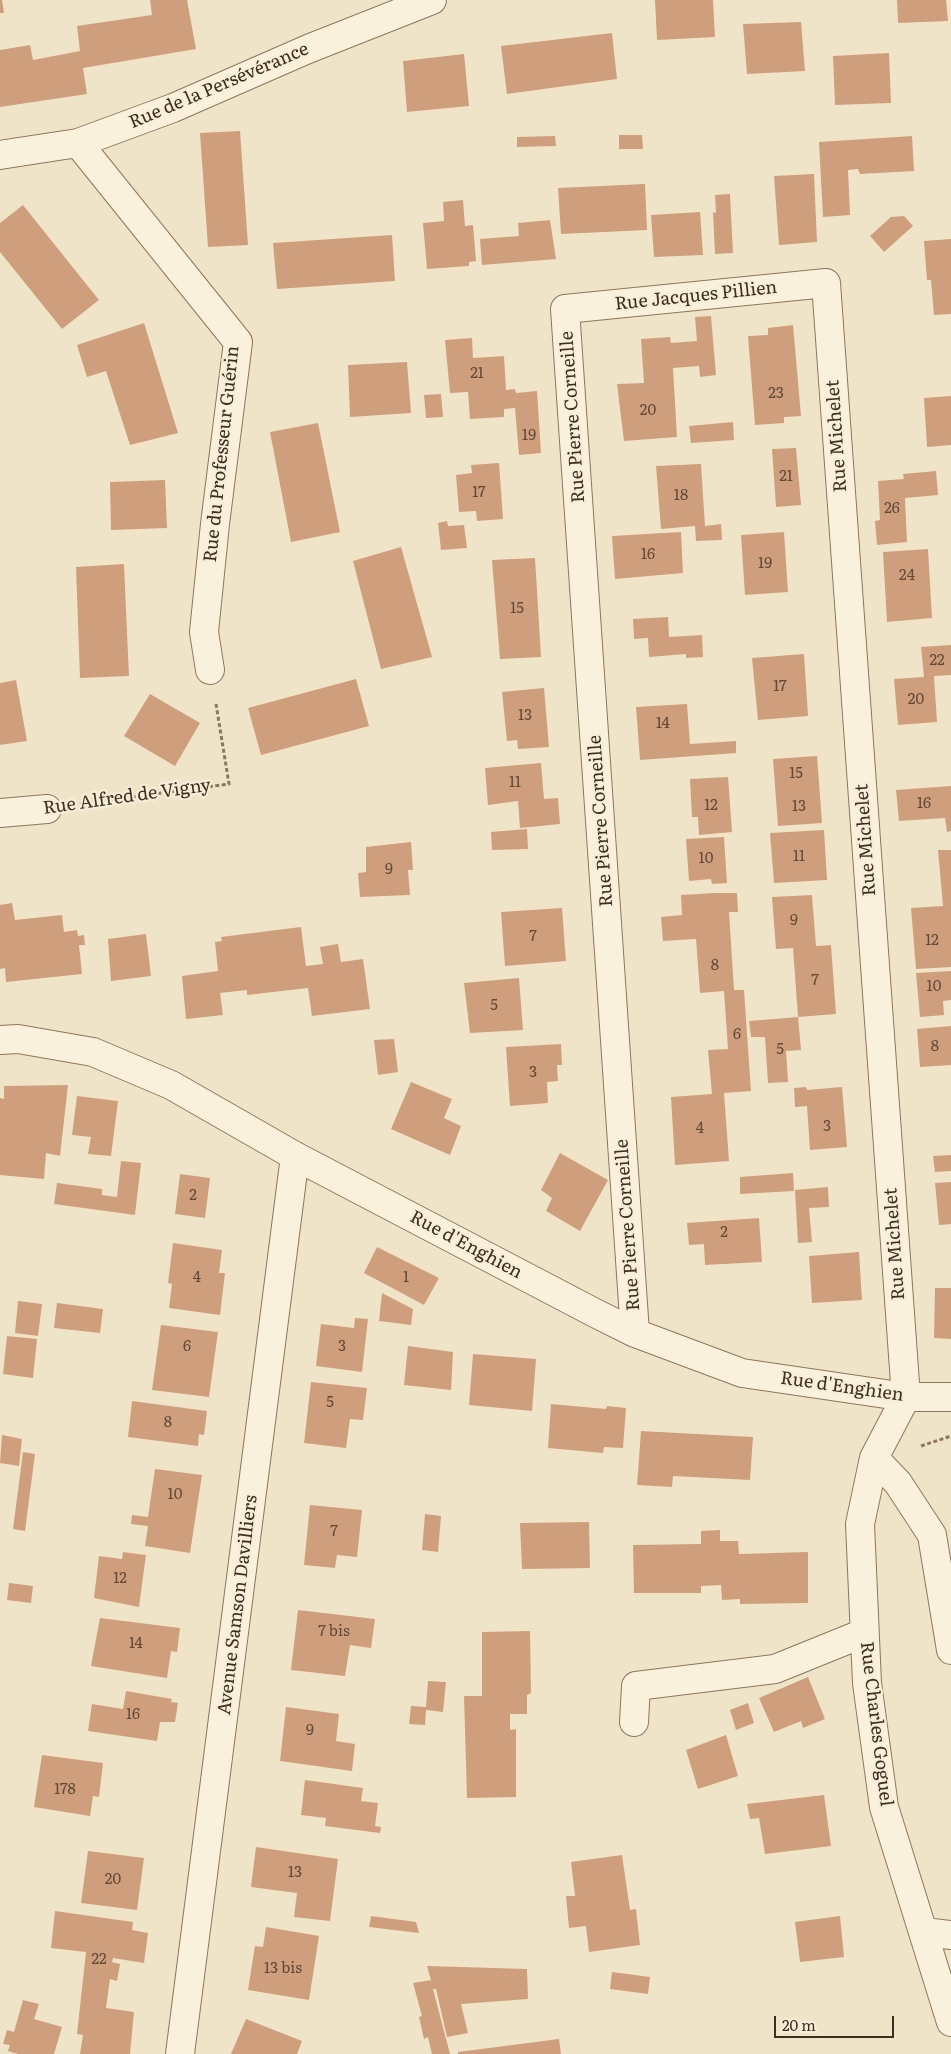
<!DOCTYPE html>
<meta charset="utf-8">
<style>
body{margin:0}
#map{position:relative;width:951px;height:2054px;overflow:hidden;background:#f0e4c8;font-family:Literata,serif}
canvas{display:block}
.scale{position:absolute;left:774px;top:2016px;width:120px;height:22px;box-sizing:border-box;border:2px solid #3d2e20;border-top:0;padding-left:6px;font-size:15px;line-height:18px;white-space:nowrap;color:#3d2e20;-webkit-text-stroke:4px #f7eed8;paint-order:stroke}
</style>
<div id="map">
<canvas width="951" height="2054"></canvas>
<div class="scale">20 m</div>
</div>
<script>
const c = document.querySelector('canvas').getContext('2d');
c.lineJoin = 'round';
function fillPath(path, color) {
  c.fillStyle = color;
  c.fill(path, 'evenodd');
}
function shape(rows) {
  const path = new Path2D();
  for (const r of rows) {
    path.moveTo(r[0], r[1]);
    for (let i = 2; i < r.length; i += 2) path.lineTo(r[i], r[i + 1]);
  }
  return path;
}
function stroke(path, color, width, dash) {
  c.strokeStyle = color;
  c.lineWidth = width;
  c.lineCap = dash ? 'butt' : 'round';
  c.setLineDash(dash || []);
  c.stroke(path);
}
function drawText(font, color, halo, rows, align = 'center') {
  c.font = font + ' Literata,serif';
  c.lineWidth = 4.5;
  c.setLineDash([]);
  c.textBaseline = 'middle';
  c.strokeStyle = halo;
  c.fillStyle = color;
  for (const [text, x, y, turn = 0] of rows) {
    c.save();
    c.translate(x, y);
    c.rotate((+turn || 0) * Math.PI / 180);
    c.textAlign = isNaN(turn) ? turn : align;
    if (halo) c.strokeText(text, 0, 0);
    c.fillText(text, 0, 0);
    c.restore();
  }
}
fillPath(shape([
 [0,0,2,0,4,13,0,13],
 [150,0,187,0,196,49,83,68,87,94,0,107,0,50,30,45,33,60,80,51,77,26,152,15],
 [655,0,713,0,715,37,657,40],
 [897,0,946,0,948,21,898,23],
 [801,22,805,71,747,74,743,24],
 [612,33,617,79,507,94,501,46],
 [889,53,891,103,835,105,833,56],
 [464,54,469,106,407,112,403,61],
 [240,131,248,245,208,247,200,133],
 [619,135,642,135,643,149,619,149],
 [555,136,556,146,517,147,517,137],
 [912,136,914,171,860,174,858,169,848,170,850,215,823,217,819,142],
 [814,174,817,242,779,245,774,176],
 [645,184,647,230,561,234,558,188],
 [730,194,733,253,715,254,713,212,716,213,715,195],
 [463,200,465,226,473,225,476,261,469,262,469,266,427,269,423,223,444,221,443,202],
 [23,205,99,300,62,329,0,252,0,223],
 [700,212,703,255,654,257,651,215],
 [904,216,913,226,884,252,870,236,891,217],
 [550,220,556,259,482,265,480,239,519,236,518,223],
 [392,235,395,281,277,289,273,243],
 [951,239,951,314,934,315,931,280,927,280,924,241],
 [711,316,716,375,700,377,699,366,673,368,677,437,624,441,617,384,644,383,641,339,670,337,671,343,697,341,695,317],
 [144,323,178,433,130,445,106,371,87,377,77,345],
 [793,325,801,416,784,417,784,423,755,425,748,336,768,335,768,328],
 [472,338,473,358,504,356,506,390,515,389,516,393,537,391,541,453,519,455,515,408,504,409,504,417,470,419,468,392,450,393,445,340],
 [407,362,411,413,350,417,348,365],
 [441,394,443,417,426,418,424,395],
 [951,396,951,445,927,447,924,398],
 [733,422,734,440,691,443,689,426],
 [318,423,340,532,291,542,270,432],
 [796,448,801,505,776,507,772,449],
 [499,463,503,519,477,521,476,511,459,512,456,475,472,473,471,465],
 [701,464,705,526,721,524,722,540,696,541,695,526,661,529,656,466],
 [936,471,938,495,905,498,907,542,877,545,875,521,880,520,878,481,904,479,903,474],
 [165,480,167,528,111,530,110,482],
 [447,521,448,526,464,525,467,548,441,550,438,523],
 [681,532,683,573,615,579,612,536],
 [784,532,788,592,745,595,741,535],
 [401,547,432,657,381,669,353,561],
 [928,549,932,618,887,622,883,552],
 [535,558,541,657,500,659,492,560],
 [124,564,129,676,80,678,76,567],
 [668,617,669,637,702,635,703,657,686,658,686,654,649,657,648,638,634,639,633,619],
 [951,645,951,675,934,676,937,722,898,725,894,679,924,677,921,647],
 [804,654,808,716,758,720,752,658],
 [356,679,369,726,261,755,248,708],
 [16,680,27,741,0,745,0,683],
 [544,688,549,747,518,749,517,740,507,741,502,692],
 [150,694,200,723,175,766,124,736],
 [687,704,690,744,736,741,736,753,640,760,636,707],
 [817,756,822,823,778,826,773,759],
 [541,763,544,799,558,798,560,824,520,828,518,801,488,805,485,768],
 [728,777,732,832,699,835,698,817,692,817,690,779],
 [951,786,951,831,947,832,945,818,899,821,896,790],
 [527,829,528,849,492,850,491,832],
 [824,830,827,880,774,883,770,833],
 [724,837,727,883,712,884,711,879,689,881,686,839],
 [411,842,413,870,408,870,410,895,360,897,358,873,366,872,366,847],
 [938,850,951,850,951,967,916,969,911,908,943,906],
 [715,893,737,893,738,912,729,912,734,990,744,990,751,1091,724,1093,729,1161,675,1165,671,1097,712,1094,708,1050,728,1049,724,991,700,993,696,939,663,941,661,917,682,915,681,895],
 [812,895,816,946,831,945,836,1014,798,1017,801,1050,786,1051,788,1082,768,1083,765,1037,751,1037,749,1021,798,1017,793,948,776,949,772,897],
 [12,903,15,920,62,915,64,932,77,930,78,936,84,935,85,945,79,945,82,974,6,982,5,968,0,969,0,905],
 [562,908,566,961,505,966,501,912],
 [301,927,306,966,323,964,320,947,338,944,341,962,363,959,370,1009,312,1016,308,988,247,995,247,990,220,993,223,1015,186,1019,182,976,218,971,215,942,222,941,221,937],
 [146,934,151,976,111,981,108,939],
 [951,971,951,1000,943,1001,944,1015,920,1017,916,973],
 [519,978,523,1030,470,1033,464,983],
 [951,1026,951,1065,920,1067,917,1029],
 [394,1039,398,1072,378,1075,374,1040],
 [561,1044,562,1065,557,1065,558,1081,547,1082,548,1103,510,1106,506,1047],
 [411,1082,452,1099,444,1118,461,1126,450,1155,391,1129],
 [68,1085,60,1156,46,1153,44,1179,0,1175,0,1098,4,1099,4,1086],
 [806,1087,807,1090,842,1087,847,1147,810,1150,807,1106,795,1107,794,1088],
 [77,1096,118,1101,111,1156,88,1154,91,1137,72,1135],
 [560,1153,608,1180,580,1231,546,1211,552,1198,541,1190],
 [951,1155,951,1171,935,1172,933,1156],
 [121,1161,141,1163,135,1215,54,1204,57,1183,102,1189,102,1195,117,1197],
 [793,1173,794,1191,740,1194,740,1177],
 [180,1174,210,1178,205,1218,175,1214],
 [951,1182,951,1224,939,1225,935,1183],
 [828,1187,829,1207,809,1208,812,1242,798,1243,795,1190],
 [759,1218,762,1262,705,1265,704,1244,689,1245,687,1223],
 [173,1243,222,1250,219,1273,225,1273,220,1315,169,1308,172,1284,168,1283],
 [377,1247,439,1278,424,1305,364,1273],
 [859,1252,862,1300,812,1303,809,1256],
 [935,1288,951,1288,951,1339,934,1338],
 [382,1293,413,1309,411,1325,379,1321],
 [18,1301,42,1304,38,1336,15,1333],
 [57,1303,103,1309,100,1333,54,1328],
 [355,1318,368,1319,362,1372,316,1366,321,1324,354,1328],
 [161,1325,218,1332,209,1397,152,1390],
 [7,1336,37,1339,33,1378,3,1374],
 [408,1346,453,1352,451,1390,404,1385],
 [473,1354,536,1359,532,1411,469,1405],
 [311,1382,367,1388,363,1420,350,1419,346,1448,304,1443],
 [132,1401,207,1411,204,1435,199,1434,198,1446,128,1437],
 [551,1404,606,1409,607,1406,626,1408,623,1448,604,1447,603,1453,548,1448],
 [641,1431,753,1437,750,1480,673,1476,672,1487,637,1485],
 [2,1435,22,1439,19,1466,0,1463],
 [23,1452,35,1454,25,1531,13,1529],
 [155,1469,202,1475,190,1553,145,1546,148,1526,131,1524,132,1515,148,1517],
 [310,1505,362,1510,357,1557,337,1555,335,1568,304,1565],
 [425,1514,441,1516,438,1552,422,1550],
 [589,1522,590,1568,522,1569,520,1523],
 [720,1530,720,1541,738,1541,739,1554,808,1552,808,1603,740,1604,740,1599,722,1600,721,1585,701,1586,701,1593,634,1593,633,1545,701,1544,701,1531],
 [123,1552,146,1555,139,1607,94,1598,99,1556,122,1559],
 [9,1583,33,1586,31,1603,7,1600],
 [298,1610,375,1619,371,1648,350,1645,345,1676,291,1670],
 [100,1618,180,1628,177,1652,171,1651,167,1678,91,1666],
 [530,1631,531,1693,527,1695,527,1714,510,1714,510,1730,516,1729,516,1797,467,1798,464,1696,482,1696,482,1632],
 [808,1677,825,1719,803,1728,801,1721,774,1732,759,1698],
 [428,1681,446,1682,443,1712,426,1710,425,1725,409,1724,411,1706,426,1707],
 [126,1691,172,1699,171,1702,178,1703,175,1722,160,1722,157,1741,88,1731,92,1704,123,1709],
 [748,1703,754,1723,736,1730,730,1710],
 [286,1707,339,1714,336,1741,355,1744,352,1771,280,1761],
 [726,1735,738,1776,698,1789,686,1750],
 [42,1755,103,1763,99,1797,93,1796,90,1816,34,1807],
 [305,1780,363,1788,361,1801,378,1803,375,1826,381,1827,380,1833,325,1826,326,1818,301,1815],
 [824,1795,831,1846,765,1854,759,1818,750,1819,747,1804],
 [256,1847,338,1859,330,1921,294,1917,297,1893,251,1887],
 [88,1851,144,1858,137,1910,81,1903],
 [622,1855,630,1910,636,1909,640,1945,589,1952,586,1926,569,1928,566,1896,575,1896,571,1862],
 [55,1911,133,1922,132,1930,148,1933,144,1963,113,1958,112,1962,120,1964,117,1981,110,1979,106,2008,134,2012,130,2054,80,2054,83,2035,77,2034,86,1952,51,1948],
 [371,1916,416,1922,419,1933,369,1927],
 [840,1916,844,1957,800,1962,795,1922],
 [266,1927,319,1936,309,2000,248,1990,255,1946,263,1947],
 [427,1966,527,1969,528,1999,461,2004,468,2033,447,2037,436,1989,433,1989,450,2054,432,2054,428,2037,424,2039,419,2017,422,2016,413,1983,431,1980],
 [612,1972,650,1977,648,1994,610,1989],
 [23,2000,39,2004,34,2019,62,2027,54,2054,18,2054,8,2051,10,2045,3,2044,7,2030,14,2032],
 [246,2019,302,2041,297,2054,231,2054],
 [559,2039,561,2054,458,2054,458,2052]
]), '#cf9f7d');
const minor = shape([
 [78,143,238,342,215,524,204,632,210,670],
 [0,155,78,143,173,108,308,49,432,0],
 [0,813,47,809],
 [0,1040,18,1039,93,1052,171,1085,295,1156,595,1313,635,1333,742,1373,906,1397,951,1397],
 [635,1333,565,309,826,283,906,1397],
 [906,1397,874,1458,860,1524,867,1683,884,1807,951,2022],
 [874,1458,898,1483,932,1535,951,1650],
 [634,1722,636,1686,775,1669,864,1633],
 [924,1932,951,1935],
 [180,2054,295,1156]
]);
stroke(minor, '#8d765c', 30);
stroke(shape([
 [80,804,229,784,216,704],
 [921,1446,951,1436]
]), '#8d765c', 3, [4, 2.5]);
stroke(minor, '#faf1dc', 28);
drawText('15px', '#624a37', null, [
 ["21",477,374],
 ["23",776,394],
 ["20",648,411],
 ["19",529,436],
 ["21",786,477],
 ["17",479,493],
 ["18",681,496],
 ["26",892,509],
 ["16",648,555],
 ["19",765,564],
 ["24",907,576],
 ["15",517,609],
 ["22",937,661],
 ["17",780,687],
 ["20",916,700],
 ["13",525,716],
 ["14",663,724],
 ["15",796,774],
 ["11",515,783],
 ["16",924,804],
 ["12",711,806],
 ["13",799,807],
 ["11",799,857],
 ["10",706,859],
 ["9",389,870],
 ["9",794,921],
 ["7",533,937],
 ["12",932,941],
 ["8",715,966],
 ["7",815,981],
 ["10",934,987],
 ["5",494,1006],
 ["6",737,1035],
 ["8",935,1047],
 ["5",780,1050],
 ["3",533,1073],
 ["3",827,1127],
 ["4",700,1129],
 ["2",193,1196],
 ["2",724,1233],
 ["4",197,1278],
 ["1",406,1278],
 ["6",187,1347],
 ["3",342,1347],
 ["5",330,1403],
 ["8",168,1423],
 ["10",175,1495],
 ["7",334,1532],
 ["12",120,1579],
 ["7 bis",334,1632],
 ["14",136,1644],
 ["16",133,1715],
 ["9",310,1731],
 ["178",65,1790],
 ["13",295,1873],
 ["20",113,1880],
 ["22",99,1960],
 ["13 bis",283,1969]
]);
drawText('18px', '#3d2e20', '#f7eed8', [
 ["Rue de la Persévérance",219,86,-23],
 ["Rue Jacques Pillien",696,296,-6],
 ["Rue Pierre Corneille",573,417,-94],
 ["Rue Michelet",837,436,-94],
 ["Rue du Professeur Guérin",222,454,-84],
 ["Rue Alfred de Vigny",127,797,-8],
 ["Rue Pierre Corneille",601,821,-94],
 ["Rue Michelet",866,840,-94],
 ["Rue Pierre Corneille",628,1225,-94],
 ["Rue Michelet",895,1244,-94],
 ["Rue d'Enghien",466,1245,28],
 ["Rue d'Enghien",842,1387,8],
 ["Avenue Samson Davilliers",238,1605,-83],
 ["Rue Charles Goguel",876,1724,83]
]);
</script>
